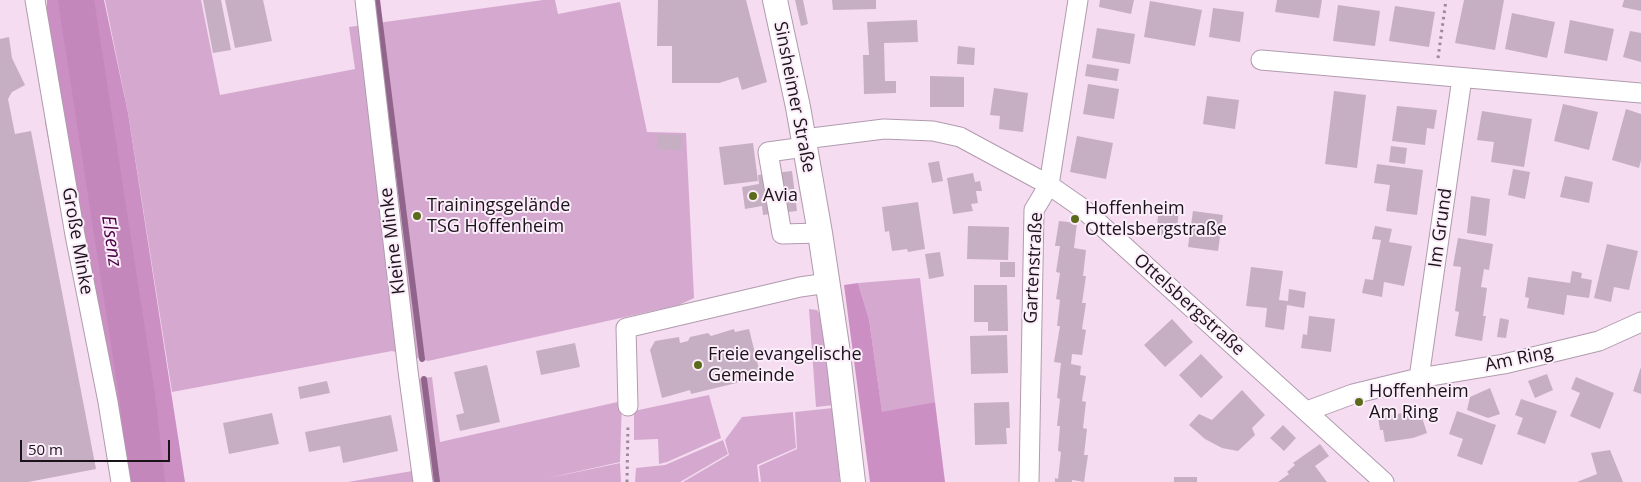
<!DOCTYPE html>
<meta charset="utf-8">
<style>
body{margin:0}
#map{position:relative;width:1641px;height:482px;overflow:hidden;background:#f5dcf1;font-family:"Open Sans",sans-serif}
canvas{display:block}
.scale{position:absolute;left:20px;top:440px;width:150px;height:22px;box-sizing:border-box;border:2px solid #1b131a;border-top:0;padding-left:6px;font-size:15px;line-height:18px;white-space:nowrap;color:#1b131a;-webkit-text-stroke:4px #fcedfa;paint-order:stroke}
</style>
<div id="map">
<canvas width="1641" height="482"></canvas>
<div class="scale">50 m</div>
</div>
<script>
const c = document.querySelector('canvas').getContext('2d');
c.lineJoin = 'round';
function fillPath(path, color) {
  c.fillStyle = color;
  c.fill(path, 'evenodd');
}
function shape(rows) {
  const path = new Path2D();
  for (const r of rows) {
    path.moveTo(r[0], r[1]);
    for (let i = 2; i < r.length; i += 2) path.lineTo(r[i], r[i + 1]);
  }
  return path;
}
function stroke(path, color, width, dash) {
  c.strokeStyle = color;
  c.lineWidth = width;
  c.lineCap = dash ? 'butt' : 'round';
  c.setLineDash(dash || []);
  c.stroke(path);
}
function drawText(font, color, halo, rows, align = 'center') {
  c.font = font + ' "Open Sans",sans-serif';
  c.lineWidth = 4;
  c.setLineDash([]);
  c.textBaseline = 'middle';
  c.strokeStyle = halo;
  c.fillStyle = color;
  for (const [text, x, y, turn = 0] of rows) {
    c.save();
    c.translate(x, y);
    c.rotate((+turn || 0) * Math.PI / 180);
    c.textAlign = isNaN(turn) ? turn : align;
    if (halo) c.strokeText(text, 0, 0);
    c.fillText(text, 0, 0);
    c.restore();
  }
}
fillPath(shape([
 [105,0,201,0,220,95,355,69,349,27,543,0,555,0,558,14,620,2,647,132,686,133,694,298,679,305,428,361,392,351,172,392,128,113],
 [920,278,935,402,882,413,869,319,858,283],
 [809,309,817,310,823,319,834,405,816,407],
 [432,377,440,442,622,401,620,462,544,479,620,463,621,482,430,482,417,379],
 [709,395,721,438,667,462,659,464,658,439,634,440,634,411],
 [833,408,840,482,761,482,759,466,797,449,795,412],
 [793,412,796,448,757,465,759,482,683,482,729,455,725,440,742,417],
 [723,440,728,454,680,482,635,482,636,468,665,465],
 [418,470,420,482,348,482]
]), '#d5a9cf');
fillPath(shape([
 [47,0,104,0,128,113,185,482,115,482,102,403,60,204,45,122],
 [858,283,869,319,882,412,935,402,945,482,870,482,844,285]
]), '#cc8fc4');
stroke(shape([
 [377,0,422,359],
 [424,379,437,482]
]), '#91648b', 6);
stroke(shape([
 [76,0,137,395,147,482]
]), '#c487bc', 36);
fillPath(shape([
 [203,0,221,0,231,50,213,53],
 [225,0,263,0,272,41,235,48],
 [658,0,746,0,767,82,742,90,738,77,719,83,672,83,672,46,657,46],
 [795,0,803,0,808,24,801,26],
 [832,0,876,0,876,9,833,10],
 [1100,0,1134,0,1131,14,1099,7],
 [1277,0,1322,0,1319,18,1275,12],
 [1464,0,1504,0,1495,50,1455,43],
 [1624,0,1641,0,1641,11,1622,7],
 [1150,1,1202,10,1195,46,1144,37],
 [1338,5,1380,11,1375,46,1333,41],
 [1395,6,1435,12,1429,47,1389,41],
 [1213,8,1244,12,1240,42,1209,37],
 [1512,13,1555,22,1547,58,1505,49],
 [917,20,918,42,884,43,885,81,896,81,896,93,864,94,863,55,869,55,867,22],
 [1570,20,1614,29,1607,61,1564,53],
 [1097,28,1135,34,1130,64,1092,58],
 [1630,31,1641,33,1641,62,1623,57],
 [9,37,12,58,25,85,12,92,8,99,15,134,31,131,96,469,28,482,0,482,0,39],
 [958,46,975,48,974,65,957,64],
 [1087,64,1119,69,1117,81,1085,76],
 [930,76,964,77,964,107,930,107],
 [1088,84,1119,89,1114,119,1083,114],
 [994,88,1028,93,1023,132,999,129,1000,116,990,115],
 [1334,91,1366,95,1357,168,1325,164],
 [1207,96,1239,100,1235,129,1203,124],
 [1563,104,1598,112,1589,150,1554,141],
 [1397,106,1437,110,1434,129,1427,128,1425,145,1392,141],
 [1626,109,1641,114,1641,160,1639,168,1612,160],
 [1482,111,1532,119,1524,167,1491,162,1494,142,1477,140],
 [657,134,682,135,681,150,657,149],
 [1077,136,1113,143,1106,179,1070,172],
 [753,143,758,181,724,185,719,147],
 [1391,146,1407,148,1405,164,1389,162],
 [939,161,943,181,932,183,928,163],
 [1377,164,1423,170,1417,215,1386,211,1390,185,1374,183],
 [1513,169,1530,172,1525,199,1508,195],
 [792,171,797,211,763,215,762,206,745,209,742,187,759,184,758,175],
 [973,173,975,182,980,181,982,191,976,191,978,203,971,204,973,211,953,214,947,178],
 [1565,176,1593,182,1589,203,1560,197],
 [1471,196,1490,199,1486,236,1467,233],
 [918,202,925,249,908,252,907,249,892,251,889,231,885,232,882,207],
 [1159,207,1179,210,1176,237,1156,235],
 [1193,211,1223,215,1218,251,1188,247],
 [1059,221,1077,223,1074,248,1086,250,1083,276,1086,276,1082,303,1086,303,1082,329,1086,330,1082,355,1072,354,1071,364,1081,366,1080,375,1086,376,1082,401,1086,402,1083,428,1087,429,1084,455,1088,455,1084,482,1072,480,1072,482,1055,482,1055,478,1058,479,1061,452,1058,451,1060,426,1057,426,1060,399,1057,398,1061,363,1054,362,1060,326,1057,326,1060,300,1056,299,1060,273,1056,272,1060,246,1055,246],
 [968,226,1009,227,1008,260,967,259],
 [1375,226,1392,229,1389,242,1412,246,1404,286,1384,282,1382,297,1362,293,1365,279,1373,280,1381,240,1372,239],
 [1458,238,1493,244,1489,270,1484,269,1481,287,1487,288,1483,316,1486,316,1482,341,1455,336,1459,312,1455,311,1461,267,1453,266],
 [1607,244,1638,251,1629,290,1614,287,1611,302,1594,298],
 [940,252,944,276,929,279,925,254],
 [1000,262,1015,262,1015,277,1000,277],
 [1251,267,1283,271,1279,300,1288,301,1289,289,1306,292,1304,308,1287,305,1284,330,1265,327,1267,308,1246,306],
 [1572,271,1582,273,1581,278,1592,280,1589,298,1567,295,1564,315,1527,308,1529,298,1525,297,1528,277,1570,283],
 [974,285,1007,285,1008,331,988,331,988,322,974,322],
 [1309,316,1335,319,1331,352,1301,348,1303,334,1307,335],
 [1500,318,1509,320,1506,338,1497,337],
 [1172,319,1193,342,1165,367,1144,345],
 [734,329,735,332,749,329,761,377,691,394,690,390,662,398,650,350,655,341,679,337,680,343,688,341,690,337,708,333,711,336],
 [1007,335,1008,373,971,374,970,336],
 [575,343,580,367,541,375,536,351],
 [1201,354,1223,377,1201,398,1179,375],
 [487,365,500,422,460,431,456,415,464,413,454,372],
 [1641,367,1641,394,1633,391],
 [1547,374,1553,390,1535,398,1528,381],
 [1576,377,1614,393,1600,429,1570,416,1580,393,1571,389],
 [327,381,330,393,300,399,298,387],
 [1490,388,1500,414,1488,418,1467,410,1470,397],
 [1242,390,1265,415,1252,428,1255,435,1238,451,1222,448,1205,439,1189,425,1199,414,1212,420],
 [1521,399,1557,411,1545,444,1517,434,1523,418,1515,415],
 [1009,402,1010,428,1006,428,1007,444,975,445,974,403],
 [1419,408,1427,433,1413,438,1385,442,1383,430,1380,430,1378,417,1409,412],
 [1457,411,1496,425,1482,465,1457,456,1463,439,1449,434],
 [272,413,279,444,229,454,223,423],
 [391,415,398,451,343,463,340,446,309,452,305,432],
 [1283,425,1296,438,1284,451,1270,438],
 [1320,444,1329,456,1315,466,1327,482,1278,482,1289,474,1287,472,1295,465,1293,463],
 [1610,450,1623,482,1577,482,1597,474,1591,453],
 [1174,477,1197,477,1197,482,1174,482]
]), '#c6afc3');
const minor = shape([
 [35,0,75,235,108,402,121,482],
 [365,0,408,371,423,482],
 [1261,60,1641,93],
 [804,139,884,129,933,131,960,137,1049,185,1082,208,1384,482],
 [805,147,768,152,782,234,820,233],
 [1419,378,1462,78],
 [628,406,626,328,800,287,828,283],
 [1307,411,1353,394,1419,378,1504,364,1599,341,1641,322],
 [1029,482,1034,210,1049,185,1078,0]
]);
const major = shape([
 [775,0,798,107,820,233,837,346,853,482]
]);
stroke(minor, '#b19bae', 21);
stroke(major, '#b19bae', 26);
stroke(shape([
 [1438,58,1446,0],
 [627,482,628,424]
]), '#9b8999', 3, [2.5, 4]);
stroke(minor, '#fff', 19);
stroke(major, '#fff', 24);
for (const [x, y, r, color] of [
 [753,196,5,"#5a6c19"],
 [417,216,5,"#5a6c19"],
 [1075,219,5,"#5a6c19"],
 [698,365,5,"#5a6c19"],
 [1359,402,5,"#5a6c19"]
]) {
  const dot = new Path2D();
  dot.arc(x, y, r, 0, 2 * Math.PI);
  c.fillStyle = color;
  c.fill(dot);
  stroke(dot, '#fcedfa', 2);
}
drawText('18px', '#1b131a', '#fcedfa', [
 ["Sinsheimer Straße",794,97,79],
 ["Im Grund",1441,228,-82],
 ["Große Minke",77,241,80],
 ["Kleine Minke",393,241,-97],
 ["Gartenstraße",1034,268,-87],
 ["Ottelsbergstraße",1189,305,42],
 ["Am Ring",1519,359,-12]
]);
drawText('18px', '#1b131a', '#fcedfa', [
 ["Avia",763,196],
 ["Trainingsgelände",427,206],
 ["TSG Hoffenheim",427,227],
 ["Hoffenheim",1085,209],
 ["Ottelsbergstraße",1085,230],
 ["Freie evangelische",708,355],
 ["Gemeinde",708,376],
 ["Hoffenheim",1369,392],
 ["Am Ring",1369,413]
], 'left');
drawText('italic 19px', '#4a0046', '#fcedfa', [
 ["Elsenz",111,241,82]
]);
</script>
